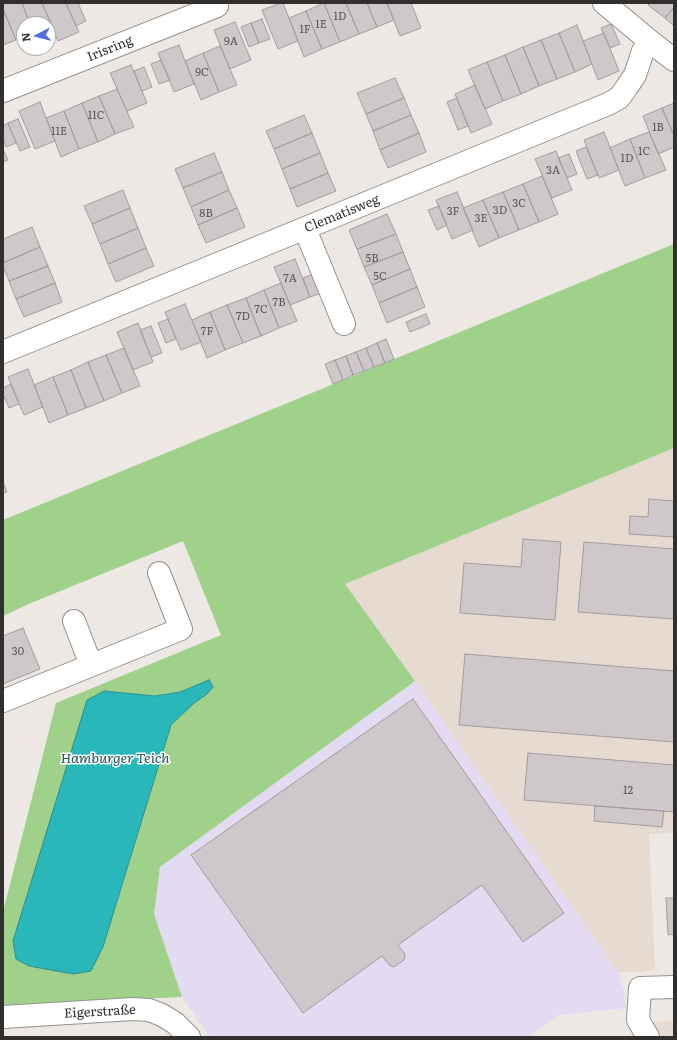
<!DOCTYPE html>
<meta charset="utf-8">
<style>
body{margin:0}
#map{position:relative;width:677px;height:1040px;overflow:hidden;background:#ede8e4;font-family:Literata,serif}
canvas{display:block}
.frame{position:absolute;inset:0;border:4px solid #32302f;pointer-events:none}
.north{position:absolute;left:16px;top:16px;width:40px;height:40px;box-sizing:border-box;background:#fff;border:1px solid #adacac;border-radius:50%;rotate:263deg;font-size:11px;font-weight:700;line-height:16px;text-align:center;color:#32302f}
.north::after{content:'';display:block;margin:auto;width:14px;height:18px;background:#536de3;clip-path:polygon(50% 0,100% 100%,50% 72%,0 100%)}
</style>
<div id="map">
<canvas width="677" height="1040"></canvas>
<div class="frame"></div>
<div class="north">N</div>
</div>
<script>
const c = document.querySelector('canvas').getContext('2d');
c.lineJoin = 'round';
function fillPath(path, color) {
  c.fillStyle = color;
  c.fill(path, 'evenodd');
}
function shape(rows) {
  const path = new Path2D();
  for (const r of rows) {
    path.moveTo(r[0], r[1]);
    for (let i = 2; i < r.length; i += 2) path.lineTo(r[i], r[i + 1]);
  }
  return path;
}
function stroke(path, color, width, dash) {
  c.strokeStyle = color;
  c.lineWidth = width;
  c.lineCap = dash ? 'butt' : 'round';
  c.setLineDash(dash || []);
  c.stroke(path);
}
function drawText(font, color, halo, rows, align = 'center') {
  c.font = font + ' Literata,serif';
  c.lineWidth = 3;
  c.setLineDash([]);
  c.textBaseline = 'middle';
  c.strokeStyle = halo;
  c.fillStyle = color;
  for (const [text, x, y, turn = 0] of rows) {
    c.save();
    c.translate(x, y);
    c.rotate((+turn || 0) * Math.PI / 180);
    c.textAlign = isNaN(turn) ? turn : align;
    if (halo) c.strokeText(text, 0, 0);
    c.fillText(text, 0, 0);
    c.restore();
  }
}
fillPath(shape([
 [674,448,674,833,649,834,655,971,618,972,415,681,345,584],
 [674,1021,674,1037,663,1037,652,1022]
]), '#e6dad1');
fillPath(shape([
 [415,681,618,972,624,992,626,1008,559,1015,528,1037,210,1037,182,997,154,914,160,867]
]), '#e2dbf1');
fillPath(shape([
 [674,244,674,448,345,584,415,681,160,867,154,914,182,997,3,1005,3,912,56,703,221,635,183,541,31,603,3,616,3,520],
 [209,680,207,694,193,704,171,725,103,947,91,971,104,691,155,696,180,692]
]), '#9fd18a');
const water = shape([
 [209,680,213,687,207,694,193,704,171,725,103,947,91,971,73,974,29,966,16,959,13,941,87,700,104,691,155,696,180,692,209,680]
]);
fillPath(water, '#29b7b9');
stroke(water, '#2c8e90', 1);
const building = shape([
 [3,3,22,3,30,24,24,24,24,36,16,40,3,9,3,3],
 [22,3,42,3,52,25,48,26,48,24,30,24,22,3],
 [42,3,66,3,79,32,58,41,42,3],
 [66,3,78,3,86,21,76,26,66,3],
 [281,3,283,3,298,41,278,49,262,10,281,3],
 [324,3,346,3,359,34,340,42,324,3],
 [324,3,340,42,322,49,306,11,324,3],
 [346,3,367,3,377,27,359,34,346,3],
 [367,3,387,3,394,20,377,27,367,3],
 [387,3,411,3,421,28,400,36,387,3],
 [650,3,674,3,674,7,665,18,648,5,650,3],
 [674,7,674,26,665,18,674,7],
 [3,9,16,40,3,45,3,9],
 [306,11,322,49,304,57,289,18,306,11],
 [262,19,270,39,259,43,251,23,262,19],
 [235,22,251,60,230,69,214,30,235,22],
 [251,23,259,43,249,47,241,27,251,23],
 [611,24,620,44,610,48,601,28,611,24],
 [577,25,592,64,575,72,559,33,577,25],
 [559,33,575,72,557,79,541,40,559,33],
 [604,33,619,71,598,80,583,41,604,33],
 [541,40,557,79,539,86,523,47,541,40],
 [179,45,194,84,174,92,158,53,179,45],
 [220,46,237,85,219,92,203,53,220,46],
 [523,47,539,86,521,94,505,55,523,47],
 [203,53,219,92,201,100,185,61,203,53],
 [505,55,521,94,503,101,487,62,505,55],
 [161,60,170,80,159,84,151,64,161,60],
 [487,62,503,101,485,109,468,70,487,62],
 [131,65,147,103,127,111,110,73,131,65],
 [144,67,152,87,142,91,134,71,144,67],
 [395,78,404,98,366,114,357,93,395,78],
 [475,85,492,124,471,133,455,94,475,85],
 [117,89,134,127,115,134,99,96,117,89],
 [99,96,115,134,98,142,82,103,99,96],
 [404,98,411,115,373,131,366,114,404,98],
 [457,98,468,126,458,130,447,102,457,98],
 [40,102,55,141,35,149,19,111,40,102],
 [82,103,98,142,79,149,64,111,82,103],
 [674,103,674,136,662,108,674,103],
 [662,108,674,136,674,147,658,154,643,116,662,108],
 [64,111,79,149,61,157,46,118,64,111],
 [304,115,312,133,274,149,266,131,304,115],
 [411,115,419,133,380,150,373,131,411,115],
 [18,119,30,147,20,151,8,123,18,119],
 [8,123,16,143,6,147,3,139,3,126,8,123],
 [604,132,619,170,599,178,584,140,604,132],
 [649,132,666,170,645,178,630,139,649,132],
 [312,133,320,153,282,169,274,149,312,133],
 [419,133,426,152,388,168,380,150,419,133],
 [630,139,645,178,625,186,610,148,630,139],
 [586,147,598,175,587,179,576,151,586,147],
 [3,149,8,160,3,162,3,149],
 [556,151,572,190,552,198,535,159,556,151],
 [214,153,222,172,183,188,175,169,214,153],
 [320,153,328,173,290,189,282,169,320,153],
 [569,154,577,174,567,178,558,158,569,154],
 [222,172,229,190,191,207,183,188,222,172],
 [328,173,336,191,297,207,290,189,328,173],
 [542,176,558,214,539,222,523,184,542,176],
 [523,184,539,222,519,230,503,192,523,184],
 [123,190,130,208,92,224,84,206,123,190],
 [229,190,237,208,198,225,191,207,229,190],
 [457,192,473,230,452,239,436,200,457,192],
 [503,192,519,230,499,238,483,200,503,192],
 [483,200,499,238,479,247,463,208,483,200],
 [439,206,447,225,437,230,428,210,439,206],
 [130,208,138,228,100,244,92,224,130,208],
 [237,208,245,227,206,243,198,225,237,208],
 [387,214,396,234,357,249,349,230,387,214],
 [32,227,40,247,3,263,3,239,32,227],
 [138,228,146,248,108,264,100,244,138,228],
 [396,234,403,252,364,267,357,249,396,234],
 [40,247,48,266,9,281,3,266,3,263,40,247],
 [146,248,154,266,116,282,108,264,146,248],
 [403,252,410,269,372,285,364,267,403,252],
 [295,259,310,297,290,305,274,267,295,259],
 [48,266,55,283,16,299,9,281,48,266],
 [410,269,417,287,379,303,372,285,410,269],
 [313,274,321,293,310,297,303,278,313,274],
 [55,283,62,302,24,317,16,299,55,283],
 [281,283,297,321,279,328,264,290,281,283],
 [417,287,425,307,387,323,379,303,417,287],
 [264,290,279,328,261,336,246,298,264,290],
 [246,298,261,336,243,343,227,305,246,298],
 [185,304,201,342,181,350,165,312,185,304],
 [227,305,243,343,225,350,210,312,227,305],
 [210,312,225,350,207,358,192,320,210,312],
 [426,314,430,324,410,332,406,322,426,314],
 [168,319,176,339,166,343,158,323,168,319],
 [138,323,153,362,133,370,117,332,138,323],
 [151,326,162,353,151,357,140,330,151,326],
 [386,339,394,359,385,363,377,343,386,339],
 [377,343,385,363,374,367,366,348,377,343],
 [124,348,140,386,122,393,106,355,124,348],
 [366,348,374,367,364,371,356,352,366,348],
 [356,352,364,371,353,375,346,356,356,352],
 [106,355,122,393,104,401,88,362,106,355],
 [346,356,353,375,343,380,335,360,346,356],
 [335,360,343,380,333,384,325,364,335,360],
 [88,362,104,401,86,408,71,370,88,362],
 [28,369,43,407,24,415,8,377,28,369],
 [71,370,86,408,68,415,53,377,71,370],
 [53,377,68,415,49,423,34,385,53,377],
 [11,384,19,404,9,408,3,394,3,388,11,384],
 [3,482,7,492,3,493,3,482],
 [649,499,674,501,674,537,629,534,630,516,648,517,649,499],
 [523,539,561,542,555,620,460,613,464,563,521,567,523,539],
 [584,542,674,549,674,619,578,612,584,542],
 [23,628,40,669,3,684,3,636,23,628],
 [465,654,674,671,674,742,459,725,465,654],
 [413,699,564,913,523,942,482,885,398,945,405,954,404,960,394,967,389,965,382,956,303,1013,191,855,413,699],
 [528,753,674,765,674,812,524,800,528,753],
 [595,806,664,811,662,827,594,821,595,806],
 [666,898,674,898,674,934,668,935,666,898]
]);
fillPath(building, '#cec8ca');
stroke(building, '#a39d9f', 1);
const minor = shape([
 [604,3,651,42,674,60],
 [3,91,217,6,216,3],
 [305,229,344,324],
 [3,352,608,104,619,98,627,87,635,75,643,51,651,42],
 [74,621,91,665],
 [3,701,181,629,159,573],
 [3,1017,133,1009,149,1010,162,1015,175,1023,189,1037],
 [648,1037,638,1020,640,988,674,987]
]);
stroke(minor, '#95908d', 24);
stroke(minor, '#fff', 22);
drawText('11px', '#595656', null, [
 ["1D",340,17],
 ["1E",321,25],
 ["1F",305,30],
 ["9A",231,42],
 ["9C",202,73],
 ["11C",96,116],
 ["1B",658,128],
 ["11E",59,132],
 ["1C",644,152],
 ["1D",627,159],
 ["3A",553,171],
 ["3C",519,204],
 ["3D",500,211],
 ["3F",453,212],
 ["8B",206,214],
 ["3E",481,219],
 ["5B",372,259],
 ["5C",380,277],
 ["7A",290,279],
 ["7B",279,303],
 ["7C",261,310],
 ["7D",243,317],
 ["7F",207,332],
 ["30",18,652],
 ["12",628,791]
]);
drawText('13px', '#32302f', '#fff', [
 ["Irisring",110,49,-22],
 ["Clematisweg",342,214,-22],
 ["Eigerstraße",100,1012,-3]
]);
drawText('italic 14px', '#1b5354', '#fff', [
 ["Hamburger Teich",115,759]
]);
</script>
